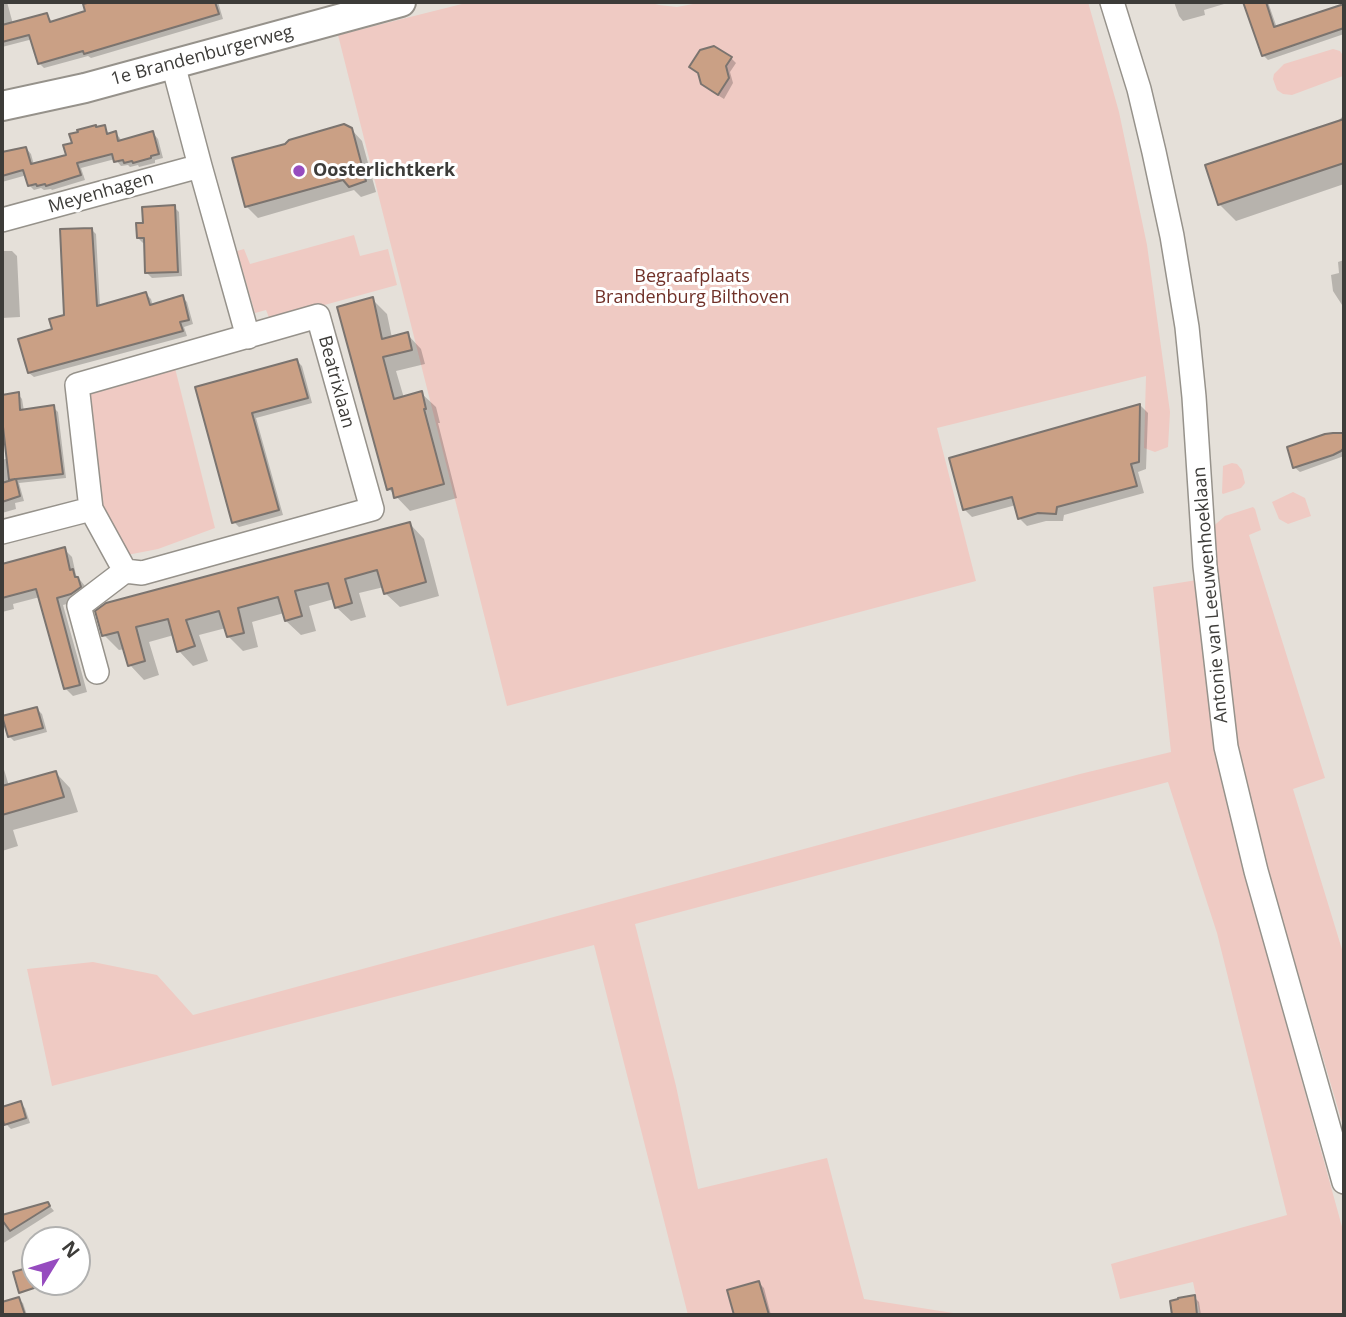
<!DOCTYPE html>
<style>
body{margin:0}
#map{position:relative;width:1346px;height:1317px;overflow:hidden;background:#e5e0d9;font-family:"Open Sans",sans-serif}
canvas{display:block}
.frame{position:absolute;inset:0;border:4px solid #3d3c39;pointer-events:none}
.north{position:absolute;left:21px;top:1226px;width:70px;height:70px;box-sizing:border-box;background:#fff;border:2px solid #b1b1b0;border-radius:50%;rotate:52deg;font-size:19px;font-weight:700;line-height:28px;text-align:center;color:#3d3c39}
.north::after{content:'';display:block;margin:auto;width:24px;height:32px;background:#964cbf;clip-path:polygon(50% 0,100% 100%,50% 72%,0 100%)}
</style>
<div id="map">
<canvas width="1346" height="1317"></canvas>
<div class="frame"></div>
<div class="north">N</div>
</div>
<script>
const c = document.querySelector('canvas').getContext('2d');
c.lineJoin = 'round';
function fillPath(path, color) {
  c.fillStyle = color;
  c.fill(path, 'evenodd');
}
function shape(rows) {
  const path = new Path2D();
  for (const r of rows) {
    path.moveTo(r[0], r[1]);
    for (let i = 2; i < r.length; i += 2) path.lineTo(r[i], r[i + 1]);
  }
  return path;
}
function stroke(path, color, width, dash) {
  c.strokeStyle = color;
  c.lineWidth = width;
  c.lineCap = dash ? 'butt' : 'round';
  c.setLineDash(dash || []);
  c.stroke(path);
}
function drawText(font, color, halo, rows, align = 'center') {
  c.font = font + ' "Open Sans",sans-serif';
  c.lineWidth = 6;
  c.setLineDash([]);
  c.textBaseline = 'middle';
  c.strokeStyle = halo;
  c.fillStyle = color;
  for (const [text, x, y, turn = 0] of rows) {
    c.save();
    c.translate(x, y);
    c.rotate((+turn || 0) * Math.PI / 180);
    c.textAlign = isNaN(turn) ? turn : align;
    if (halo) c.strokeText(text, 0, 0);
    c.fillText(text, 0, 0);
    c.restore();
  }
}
fillPath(shape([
 [470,2,648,2,659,5,677,7,704,2,1088,2,1119,112,1147,245,1170,412,1168,447,1155,452,1144,448,1146,376,937,428,976,581,507,706,338,35],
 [1333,49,1340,51,1344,57,1344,73,1343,76,1292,95,1283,94,1277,90,1273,79,1274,74,1284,64],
 [354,235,360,256,388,249,397,285,270,320,266,310,255,313,237,251,244,249,250,264],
 [174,364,215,528,158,549,127,555,93,504,81,391],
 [1232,463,1237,464,1242,470,1245,483,1241,488,1223,494,1222,493,1223,466],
 [1293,492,1305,498,1311,516,1288,524,1279,519,1272,502],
 [1253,507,1255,509,1261,530,1249,535,1325,778,1293,789,1344,956,1344,1129,1245,793,1223,659,1209,530,1225,516],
 [1197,580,1219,764,1228,808,1244,871,1344,1234,1344,1315,1200,1315,1193,1282,1120,1299,1111,1264,1287,1215,1217,933,1168,782,635,924,676,1086,698,1189,827,1158,864,1299,966,1315,688,1315,594,945,52,1086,27,969,93,962,157,975,193,1015,1080,774,1171,752,1153,587]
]), '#efcac3');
fillPath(shape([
 [2,2,7,2,13,24,47,15,53,23,87,12,94,5,93,2,218,2,223,19,91,58,88,56,44,68,39,63,33,39,2,47],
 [1174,2,1223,2,1224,4,1204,10,1205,15,1183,21,1179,16],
 [1245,2,1268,2,1277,28,1344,5,1344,34,1268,60,1263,55],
 [731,58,736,63,730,72,733,83,724,99,708,89,703,83,700,75,691,67],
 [1344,115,1344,184,1236,221,1219,204,1335,124],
 [104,127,110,135,115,133,120,138,121,142,153,133,158,139,163,158,155,160,155,163,139,167,138,165,130,167,128,165,121,166,115,159,81,168,85,180,52,190,51,189,44,190,41,188,34,190,29,185,27,175,2,182,2,152,26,148,31,154,34,165,69,156,74,144,97,129],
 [351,129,362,141,376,192,361,197,354,190,258,218,247,207,234,159],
 [174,207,179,212,182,276,152,278,147,273,146,243,143,243,138,238,145,224],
 [91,229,96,234,100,307,146,294,151,299,153,306,182,297,187,302,193,324,184,327,187,336,34,377,29,373,54,330,66,316],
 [2,251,12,251,17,256,20,317,2,318],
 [1344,260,1344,308,1333,291,1331,275,1339,273,1338,262],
 [372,299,387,314,392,338,407,334,421,349,425,364,396,371,404,398,421,393,436,407,440,423,438,423,457,498,410,511,389,489],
 [297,361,302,366,312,403,256,418,283,515,239,527,234,522,197,388],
 [18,394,22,399,24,411,53,407,58,412,66,478,19,483,24,501,15,503,16,509,2,513,2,460,9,458,2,417,2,396],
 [1140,405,1148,413,1146,469,1138,472,1144,493,1064,515,1063,521,1046,521,1027,526,1019,518,1016,505,972,517,964,509],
 [1342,435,1344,437,1344,456,1300,472,1294,467],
 [410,524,424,539,439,596,400,607,385,593,384,587,359,593,366,617,351,621,336,607,334,599,309,606,316,631,301,635,286,621,284,613,252,622,258,647,243,651,228,636,226,628,199,635,208,661,193,666,179,651,174,635,149,642,159,675,144,680,130,665,125,649,119,650,104,635],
 [64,549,72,557,76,575,85,586,87,595,79,601,63,605,87,692,73,696,65,688,40,597,13,604,14,609,2,612,2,566],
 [37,709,42,714,47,732,14,741,9,736],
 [2,763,9,786,56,773,70,788,78,812,13,830,18,846,2,851],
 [20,1103,25,1108,30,1123,11,1129,6,1124,2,1108],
 [48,1204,54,1211,2,1244,2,1210,4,1216],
 [759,1283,764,1288,771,1315,736,1315,730,1291],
 [1194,1297,1199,1302,1201,1315,1174,1314],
 [18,1299,23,1303,27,1315,2,1315,2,1304]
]), '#0003');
const building = shape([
 [91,2,215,2,219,14,84,54,83,51,38,64,29,35,2,42,2,25,47,13,50,22,85,11,83,4,91,2],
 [1243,2,1266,2,1274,27,1344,4,1344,28,1262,56,1243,2],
 [714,46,732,57,726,66,729,78,718,95,701,84,698,73,689,67,700,50,714,46],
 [1344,119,1344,163,1218,205,1205,165,1344,119],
 [344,124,352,128,366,181,349,187,343,180,245,207,232,158,285,144,289,140,344,124],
 [96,125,96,127,105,125,107,134,116,131,118,141,153,131,159,154,151,156,151,158,133,163,132,161,124,163,123,160,114,162,112,154,77,163,81,175,46,186,45,184,37,186,36,184,28,186,23,170,2,176,2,152,26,147,31,164,66,155,63,145,72,143,69,134,78,132,77,130,96,125],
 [175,205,178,272,145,273,144,238,137,238,136,223,143,223,142,207,175,205],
 [92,228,97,306,146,292,150,305,183,295,189,320,180,322,183,331,28,373,18,339,52,329,49,319,64,315,60,229,92,228],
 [373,297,382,339,408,332,412,350,383,357,394,399,422,391,426,409,424,409,444,484,394,498,392,488,387,490,337,307,373,297],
 [297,359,308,398,252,413,279,510,232,523,195,387,297,359],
 [19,392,20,410,54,405,63,474,16,479,20,496,2,502,2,483,15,479,9,480,2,418,2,395,19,392],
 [1140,404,1139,462,1131,464,1137,486,1057,507,1056,514,1038,513,1018,519,1012,497,963,510,949,458,1140,404],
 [1333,433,1344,433,1344,448,1341,451,1333,455,1293,468,1287,447,1325,434,1333,433],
 [410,522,426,582,384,594,377,570,345,579,352,603,335,608,328,583,295,591,302,616,285,621,278,597,238,608,244,633,227,637,219,611,186,620,195,646,177,652,168,619,136,627,145,661,128,666,118,632,102,636,95,611,106,603,410,522],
 [65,547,70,570,73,569,75,577,78,577,81,587,71,594,57,598,80,685,64,689,36,589,2,598,2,564,65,547],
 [37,707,43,728,8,737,2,716,37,707],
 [56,771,64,797,2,815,2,786,56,771],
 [21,1101,26,1118,4,1125,2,1116,2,1107,21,1101],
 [48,1202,50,1206,10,1231,2,1220,2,1215,48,1202],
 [27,1268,34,1288,19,1293,13,1272,27,1268],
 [759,1281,769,1315,734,1315,727,1290,759,1281],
 [1195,1295,1197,1315,1172,1315,1170,1301,1178,1299,1178,1298,1195,1295],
 [19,1297,25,1315,2,1315,2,1302,19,1297]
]);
fillPath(building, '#caa085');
stroke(building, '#7b746f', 2);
const minor = shape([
 [1112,2,1139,89,1154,152,1172,236,1187,327,1194,397,1205,566,1226,747,1256,871,1344,1182],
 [173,64,200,166,248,337],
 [2,220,200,166],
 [2,532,91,509],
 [97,672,79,606,125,571,142,573,372,509,318,316,77,385,91,509,125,571]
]);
const tertiary = shape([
 [2,106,85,88,401,2]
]);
stroke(minor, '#96928b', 26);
stroke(tertiary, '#96928b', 32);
stroke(minor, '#fff', 23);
stroke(tertiary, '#fff', 28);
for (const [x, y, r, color] of [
 [299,171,7,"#964cbf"]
]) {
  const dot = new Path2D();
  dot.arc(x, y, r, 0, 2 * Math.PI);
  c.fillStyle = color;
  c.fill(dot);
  stroke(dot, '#fff', 2.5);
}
drawText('18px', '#3d3c39', '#fff', [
 ["1e Brandenburgerweg",202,56,-15],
 ["Meyenhagen",101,193,-16],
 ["Beatrixlaan",336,382,75],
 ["Antonie van Leeuwenhoeklaan",1211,595,-95]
]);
drawText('bold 18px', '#3d3c39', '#fff', [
 ["Oosterlichtkerk",313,171]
], 'left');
drawText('18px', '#703128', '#fff', [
 ["Begraafplaats",692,277],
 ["Brandenburg Bilthoven",692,298]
]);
</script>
